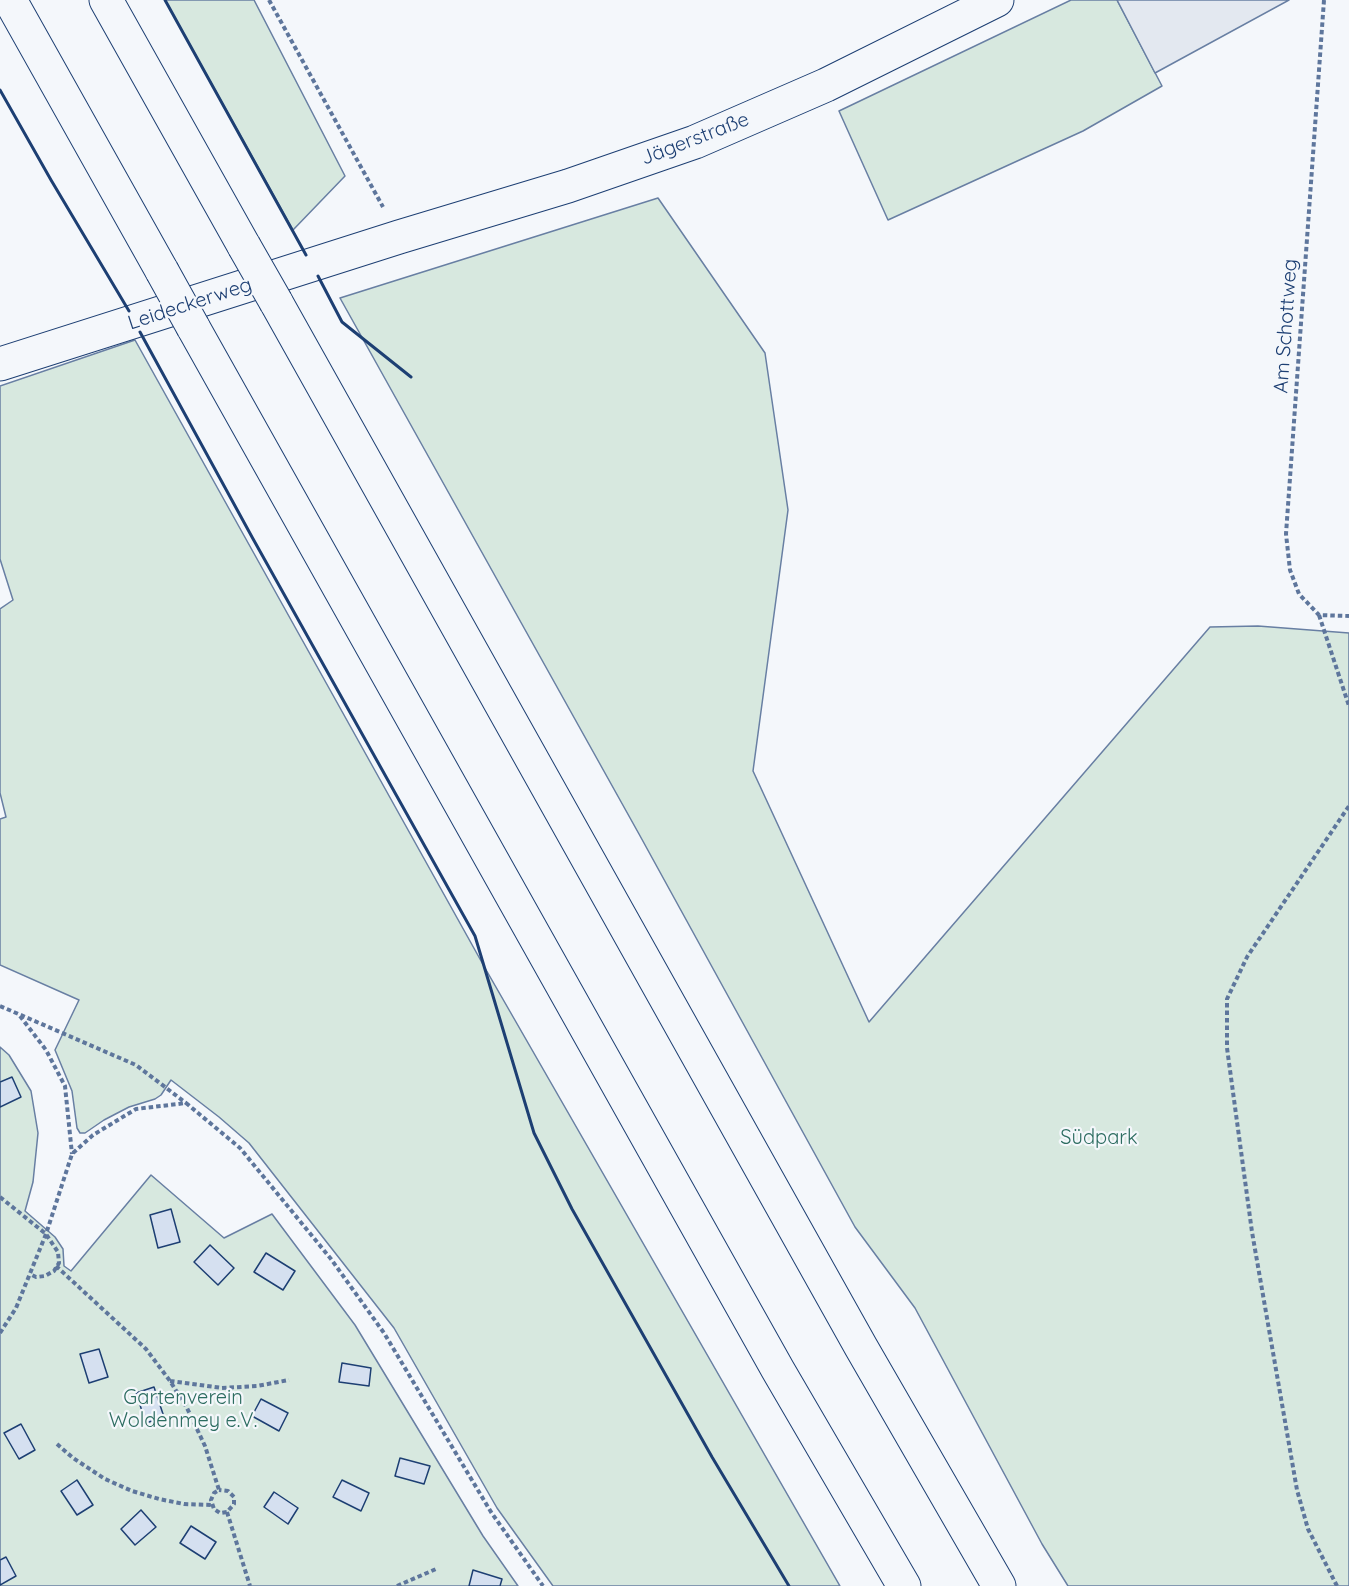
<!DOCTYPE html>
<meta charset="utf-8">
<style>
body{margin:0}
canvas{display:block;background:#f4f7fb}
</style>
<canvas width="1349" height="1586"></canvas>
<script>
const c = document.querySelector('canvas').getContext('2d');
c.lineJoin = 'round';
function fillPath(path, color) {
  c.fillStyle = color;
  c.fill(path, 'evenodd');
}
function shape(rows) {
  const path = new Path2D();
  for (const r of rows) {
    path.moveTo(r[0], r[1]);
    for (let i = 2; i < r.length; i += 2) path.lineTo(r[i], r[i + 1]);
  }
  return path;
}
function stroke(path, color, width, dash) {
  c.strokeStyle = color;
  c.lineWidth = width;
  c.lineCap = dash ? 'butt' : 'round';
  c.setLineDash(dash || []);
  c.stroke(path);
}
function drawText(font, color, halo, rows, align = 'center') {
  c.font = font + ' Quicksand,sans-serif';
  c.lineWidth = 4.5;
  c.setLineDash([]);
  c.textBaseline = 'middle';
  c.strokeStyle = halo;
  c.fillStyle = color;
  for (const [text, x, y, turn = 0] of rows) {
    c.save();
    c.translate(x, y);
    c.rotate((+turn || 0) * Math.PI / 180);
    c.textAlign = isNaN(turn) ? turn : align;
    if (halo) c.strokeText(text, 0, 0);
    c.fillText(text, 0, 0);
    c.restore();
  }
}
const green = shape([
 [165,0,254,0,345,176,293,230,165,0],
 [1071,0,1117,0,1162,86,1083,131,888,220,839,111,1071,0],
 [658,198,765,353,788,510,753,771,869,1022,1210,627,1258,626,1349,633,1349,1586,1068,1586,1042,1544,915,1308,855,1227,639,834,340,298,658,198],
 [135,340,485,968,840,1586,553,1586,497,1508,394,1328,249,1143,219,1117,171,1080,161,1095,155,1099,129,1107,104,1120,85,1133,80,1133,77,1128,72,1091,55,1050,79,1000,0,965,0,819,6,817,0,793,0,609,13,600,0,559,0,386,135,340],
 [0,1047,9,1055,31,1091,38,1133,33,1182,25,1211,55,1237,63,1249,64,1266,71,1271,151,1175,224,1238,272,1214,355,1325,483,1536,518,1586,0,1586,0,1047]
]);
fillPath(green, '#d7e8df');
stroke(green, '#687fa3', 1.5);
const parking = shape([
 [1117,0,1289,0,1155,73,1117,0]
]);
fillPath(parking, '#e3e8f0');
stroke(parking, '#687fa3', 1.5);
const building = shape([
 [12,1077,21,1097,0,1107,0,1082,12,1077],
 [171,1209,180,1242,158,1248,150,1215,171,1209],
 [210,1245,234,1268,218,1285,194,1262,210,1245],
 [266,1253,295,1271,283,1290,254,1272,266,1253],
 [99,1349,108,1377,89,1383,80,1354,99,1349],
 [342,1363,371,1368,369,1386,339,1382,342,1363],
 [154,1387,164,1417,146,1423,136,1393,154,1387],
 [261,1399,288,1413,279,1431,252,1416,261,1399],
 [21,1424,35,1450,19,1459,4,1433,21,1424],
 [400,1458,430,1466,424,1484,395,1476,400,1458],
 [77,1480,93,1505,77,1515,61,1491,77,1480],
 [342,1480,369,1493,361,1511,333,1497,342,1480],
 [274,1492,298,1508,288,1524,264,1507,274,1492],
 [141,1510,156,1527,135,1545,121,1529,141,1510],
 [191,1526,216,1542,205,1559,180,1543,191,1526],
 [6,1557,16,1576,0,1585,0,1560,6,1557],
 [473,1570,502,1579,500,1586,469,1586,473,1570]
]);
fillPath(building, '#d5e0f0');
stroke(building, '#1d3f73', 1.5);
const tertiary = shape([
 [0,364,399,237,568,186,695,142,826,85,997,0]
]);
const motorway = shape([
 [10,0,162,271],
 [106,0,244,246],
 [276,302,861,1347,999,1586],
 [193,327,778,1370,904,1586]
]);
stroke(tertiary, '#1d3f73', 35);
stroke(motorway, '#1d3f73', 35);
stroke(shape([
 [269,0,383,207],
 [1324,0,1286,534,1290,570,1299,594,1319,615,1349,616],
 [1319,615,1349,706],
 [0,1006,136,1065,186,1103],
 [20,1016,46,1050,65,1086,72,1154],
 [0,1197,46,1234,58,1252,59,1263,54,1271,45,1276,36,1277,30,1274],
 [56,1266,146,1349,170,1381,187,1408,205,1446,219,1490,214,1493,211,1500,214,1509,220,1513,227,1512,234,1504,234,1497,228,1491,219,1490],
 [0,1333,16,1308,46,1234,72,1154,93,1135,136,1109,186,1103,240,1148,331,1259,384,1333,491,1512,543,1586],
 [170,1381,222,1388,257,1386,289,1380],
 [57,1444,73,1458,105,1479,132,1491,159,1499,184,1504,213,1505],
 [227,1512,250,1586],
 [397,1586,436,1569],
 [1337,1586,1308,1529,1297,1490,1252,1232,1227,1048,1227,999,1247,957,1349,806]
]), '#5e769c', 4, [4.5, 3]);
stroke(tertiary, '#f4f7fb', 33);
stroke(motorway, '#f4f7fb', 33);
const motorwayBridge = shape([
 [244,246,276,302],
 [162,271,193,327]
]);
stroke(motorwayBridge, '#1d3f73', 35, []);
stroke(motorwayBridge, '#f4f7fb', 33);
stroke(shape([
 [165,0,306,255],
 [0,90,51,180,129,311],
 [318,276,342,322,411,377],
 [140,332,252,537,475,936,534,1133,572,1209,712,1457,789,1586]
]), '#1d3f73', 3);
drawText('20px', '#1d3f73', '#f4f7fb', [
 ["Jägerstraße",695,139,-21],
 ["Leideckerweg",190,304,-18],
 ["Am Schottweg",1286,326,-86]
]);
drawText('20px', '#2c6c60', '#f4f7fb', [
 ["Südpark",1099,1138],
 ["Gartenverein",183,1398],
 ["Woldenmey e.V.",183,1421]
]);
</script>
